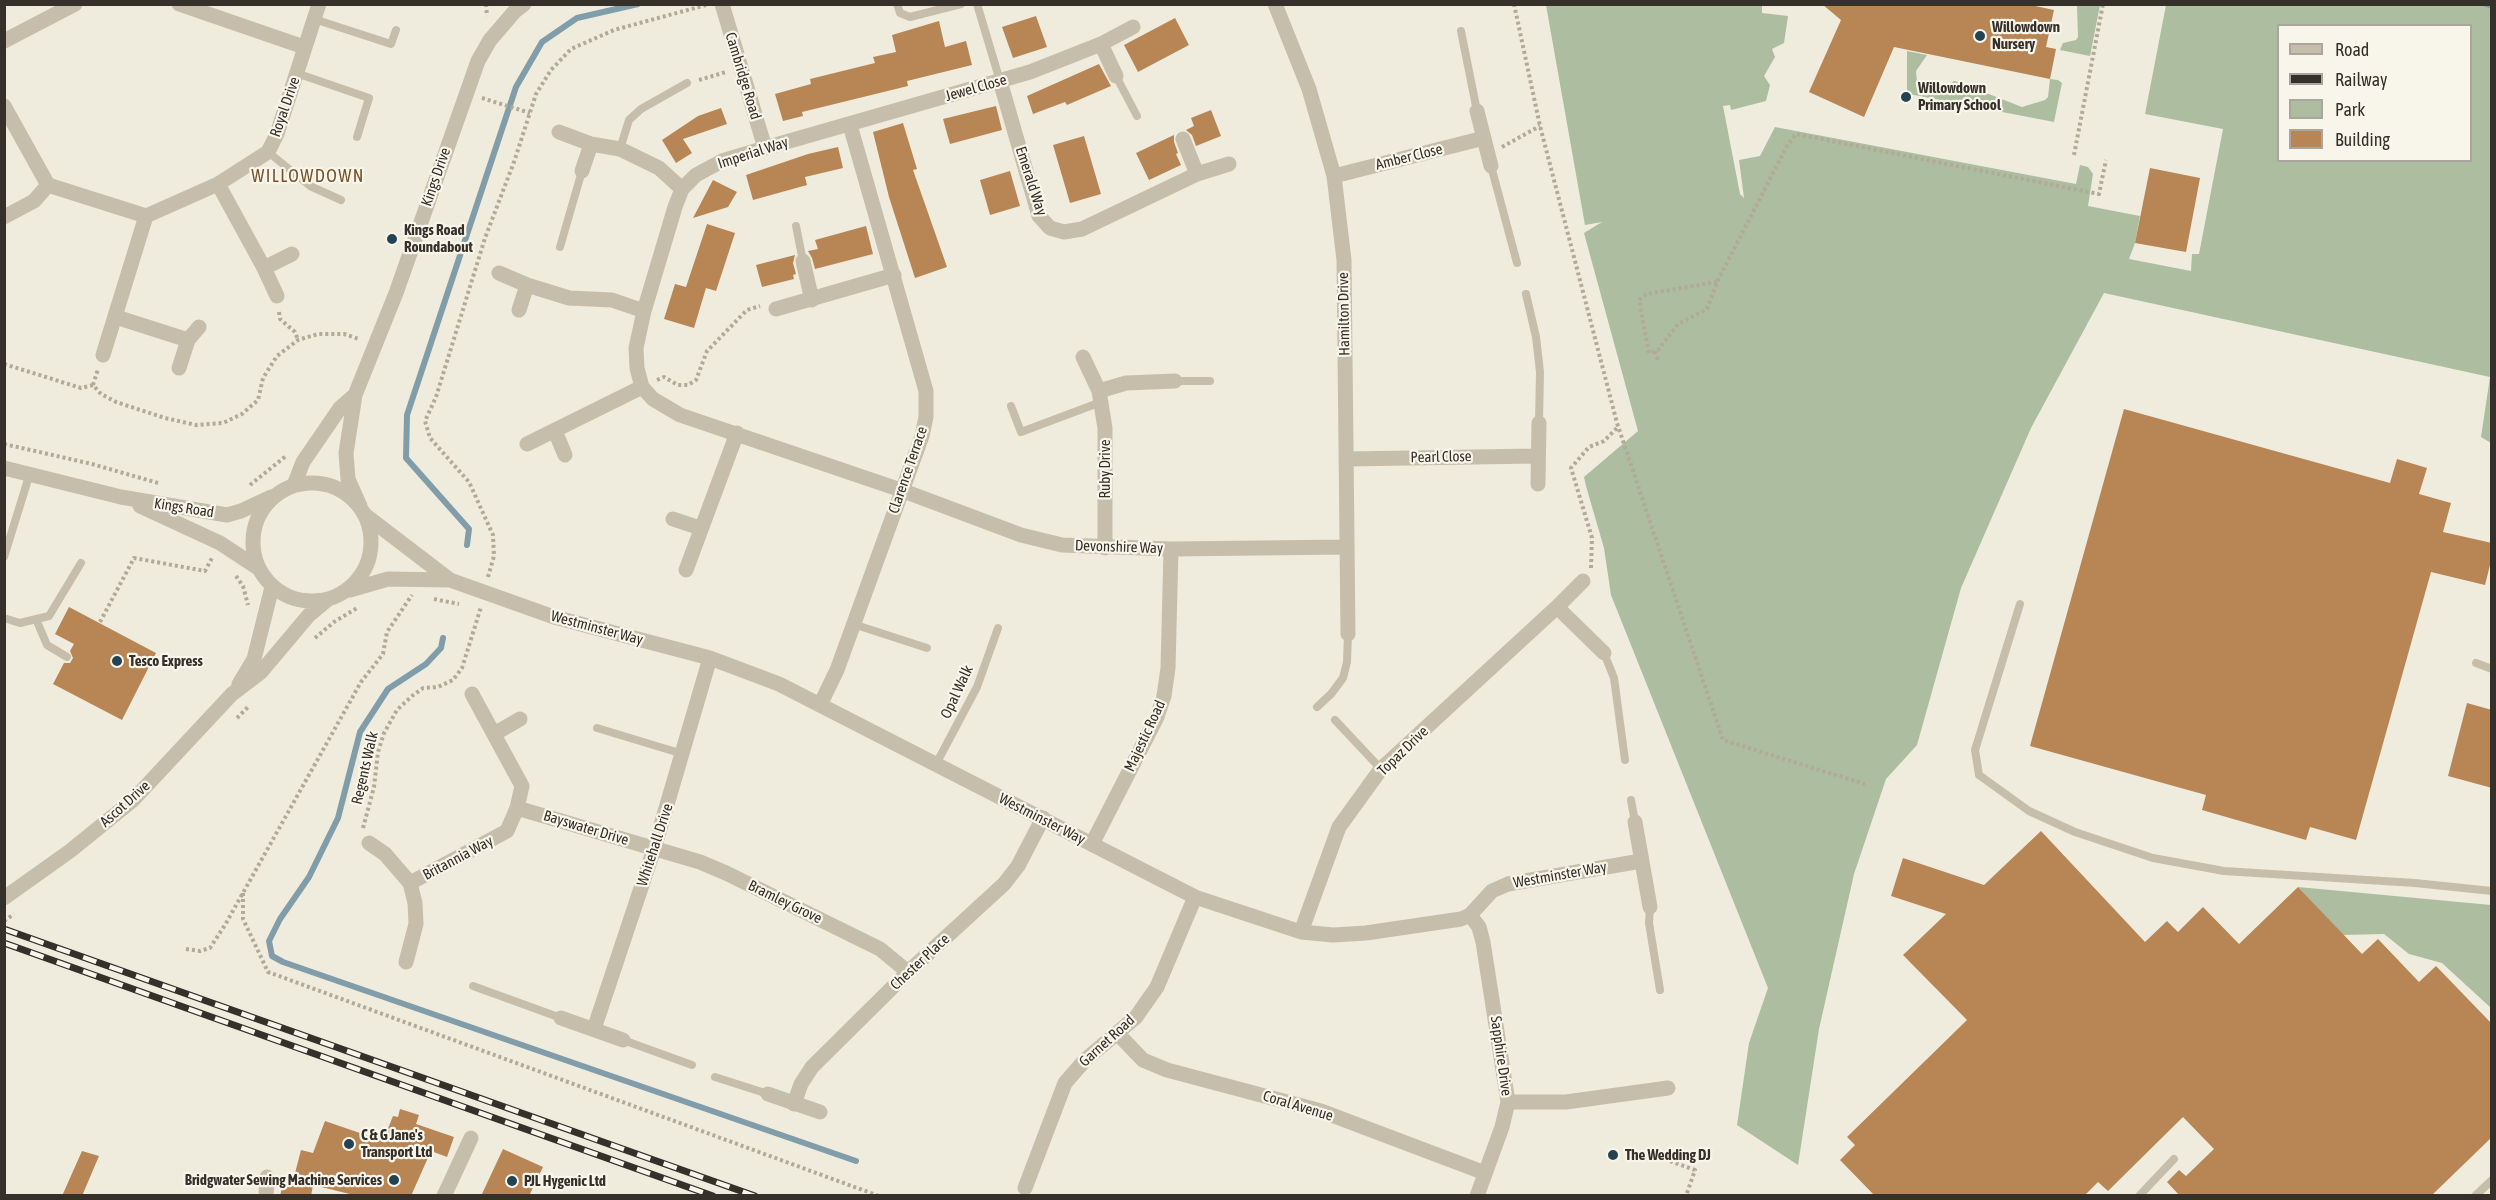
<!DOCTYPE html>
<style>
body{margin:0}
#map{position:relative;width:2496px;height:1200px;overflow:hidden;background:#efecde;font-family:"Asap Condensed",sans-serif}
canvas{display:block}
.frame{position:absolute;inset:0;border:6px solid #35302a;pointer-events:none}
.legend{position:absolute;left:2277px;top:24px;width:195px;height:138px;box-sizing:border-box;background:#f8f5ea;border:2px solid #aaa69d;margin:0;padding:8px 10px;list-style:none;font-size:18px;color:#35302a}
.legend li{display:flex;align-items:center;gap:12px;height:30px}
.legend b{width:30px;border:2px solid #aaa69d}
</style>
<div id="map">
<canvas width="2496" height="1200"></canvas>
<div class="frame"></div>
<ul class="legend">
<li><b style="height:8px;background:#c6beab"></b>Road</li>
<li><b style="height:8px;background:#35302a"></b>Railway</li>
<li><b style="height:16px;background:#acbda0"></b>Park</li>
<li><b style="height:16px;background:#b88554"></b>Building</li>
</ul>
</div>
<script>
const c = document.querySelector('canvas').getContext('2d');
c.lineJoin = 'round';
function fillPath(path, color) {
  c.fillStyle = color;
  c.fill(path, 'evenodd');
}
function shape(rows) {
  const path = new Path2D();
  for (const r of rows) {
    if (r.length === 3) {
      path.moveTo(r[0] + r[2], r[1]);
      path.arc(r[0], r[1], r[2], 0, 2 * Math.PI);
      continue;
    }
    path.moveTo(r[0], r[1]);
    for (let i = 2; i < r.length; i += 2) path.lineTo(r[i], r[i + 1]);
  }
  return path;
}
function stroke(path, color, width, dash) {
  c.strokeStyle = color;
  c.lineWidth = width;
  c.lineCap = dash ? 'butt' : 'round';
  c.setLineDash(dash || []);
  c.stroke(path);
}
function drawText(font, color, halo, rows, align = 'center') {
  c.font = font + ' "Asap Condensed",sans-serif';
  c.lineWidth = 4.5;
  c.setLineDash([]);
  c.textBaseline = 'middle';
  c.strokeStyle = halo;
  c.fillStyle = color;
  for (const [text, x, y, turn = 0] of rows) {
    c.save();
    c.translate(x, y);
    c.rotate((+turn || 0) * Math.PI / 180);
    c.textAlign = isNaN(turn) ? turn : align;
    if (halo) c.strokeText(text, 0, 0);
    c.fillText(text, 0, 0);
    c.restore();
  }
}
fillPath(shape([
 [1546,5,1762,5,1762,13,1788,16,1784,43,1772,49,1775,57,1764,76,1770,85,1766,101,1731,110,1730,105,1723,106,1740,194,1744,198,1739,160,1760,156,1775,127,2076,184,2080,165,2088,167,2093,174,2088,206,2140,216,2135,243,2129,259,2191,271,2192,254,2199,254,2223,129,2145,114,2166,5,2491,5,2491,443,2481,437,2490,377,2104,293,2031,428,1961,588,1917,745,1886,779,1854,874,1819,1029,1798,1165,1737,1125,1749,1043,1768,988,1611,595,1604,548,1586,486,1584,477,1638,431,1584,233,1602,222,1585,225],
 [2278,26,2470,26,2470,160,2278,160],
 [2077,5,2100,5,2090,56,2060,50,2063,43,2076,40,2078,37],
 [1907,51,1927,55,1916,71,1917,82,1937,93,1954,81,1958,82,2022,107,2045,100,2048,97,2050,79,2058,80,2062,83,2054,122,1909,94,1907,90],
 [2298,887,2491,905,2491,1008,2442,963,2409,954,2384,934,2343,935]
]), '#acbda0');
stroke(shape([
 [2486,4,2492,6],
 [467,545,469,529,406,458,407,415,516,87,542,42,577,18,638,4],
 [443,638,441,648,426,664,388,689,360,732,338,818,309,877,280,919,269,941,272,956,283,962,856,1161]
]), '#819da9', 6);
fillPath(shape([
 [1822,4,2026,4,2054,10,2046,47,2056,49,2050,79,1894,47,1864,117,1809,92,1841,20],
 [1036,16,1047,47,1013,58,1002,27],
 [1175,18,1189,45,1138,72,1124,45],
 [939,21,945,47,966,41,972,65,907,81,908,86,802,112,803,116,783,121,775,94,811,84,810,79,875,63,873,57,896,52,892,35],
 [1099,64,1111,86,1067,105,1065,102,1033,114,1027,96],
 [996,106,1002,130,950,144,943,119],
 [721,108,727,124,683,139,692,153,676,163,662,140,698,116],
 [1211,110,1221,136,1196,146,1192,135,1186,130,1194,126,1191,118],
 [903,123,917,169,913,170,947,267,915,278,889,197,873,132],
 [1174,135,1174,142,1178,153,1176,154,1181,165,1149,180,1136,153],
 [1084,136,1101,194,1070,203,1053,145],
 [838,147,843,168,805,177,807,185,753,200,746,175,808,154],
 [2150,168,2200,178,2186,252,2135,243],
 [1010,171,1020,206,990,215,980,180],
 [713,180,737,192,728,207,693,218],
 [707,224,735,233,716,291,706,288,694,328,664,319,675,284,686,287],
 [866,226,873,254,815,269,812,258,808,251,818,249,815,240],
 [795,255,793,263,796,274,793,275,794,279,762,287,756,265],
 [2124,409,2390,483,2397,459,2427,468,2419,494,2451,503,2443,532,2492,543,2492,557,2485,585,2431,572,2356,840,2310,827,2306,840,2202,810,2206,795,2030,746],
 [69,607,156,653,122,720,53,684,64,663,70,663,73,658,70,651,74,644,55,634],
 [2467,703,2492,710,2492,788,2448,776],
 [2041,831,2145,942,2167,921,2178,932,2203,907,2239,944,2298,887,2362,954,2378,939,2419,982,2436,966,2492,1024,2492,1137,2431,1196,2180,1196,2167,1182,2179,1170,2186,1176,2214,1149,2183,1117,2108,1191,2098,1182,2084,1196,1875,1196,1840,1160,1855,1145,1847,1137,1967,1020,1903,955,1946,914,1891,896,1903,858,1984,885],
 [400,1109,419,1115,416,1124,454,1137,447,1157,431,1151,411,1196,358,1196,313,1185,311,1196,280,1196,285,1176,294,1177,301,1150,313,1153,325,1121,383,1141,393,1116,398,1117],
 [503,1149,543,1167,529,1196,481,1196],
 [82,1151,99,1156,82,1196,62,1196]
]), '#b88554');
stroke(shape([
 [486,4,487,16],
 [1514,4,1540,126,1617,423,1723,740,1865,784],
 [699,80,726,72],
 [482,98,530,113],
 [1502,147,1540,126],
 [2074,155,2103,4],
 [1717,282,1646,294,1639,300,1649,353,1658,350,1678,324,1707,309,1717,282,1787,146,1796,134,2099,194,2106,160],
 [279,312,280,319,295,332,298,340],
 [1655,351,1658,361],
 [4,364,81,388,93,385,101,394,116,402,165,418,196,425,223,423,242,414,258,400,263,378,277,356,298,340,318,334,344,334,359,339],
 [657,380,664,377,678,385,688,385,696,380,707,351,747,310,760,306],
 [93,385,98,369],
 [4,444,92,464,158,483],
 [250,485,286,456],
 [1591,568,1592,538,1571,468,1589,447,1604,441,1618,427],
 [236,576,243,586,248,605],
 [488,577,494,556,493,535,469,482,430,438,425,421,436,397,485,238,514,162,536,94,551,70,571,49,614,30,706,5],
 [434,599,459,604],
 [100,622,134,558,205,571,212,558],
 [315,638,334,622,357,608],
 [237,718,249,706],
 [363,828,374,787,378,752,384,733,397,710,412,696,423,688,438,687,453,680,462,668,481,607],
 [243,893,243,919,268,972,879,1196],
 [4,921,14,914],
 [186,949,200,951,210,948,225,925,361,682,383,654,387,632,412,595],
 [1670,1161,1695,1170,1686,1196]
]), '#b2a996', 4, [3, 3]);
stroke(shape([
 [897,4,900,13,910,17,961,4],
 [977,4,1000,81],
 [314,19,391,44,396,30],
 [1461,31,1477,111],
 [296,73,369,98,357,137],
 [1116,76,1137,116],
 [620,149,629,120,641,109,687,83],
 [268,152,310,186,341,200],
 [1491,166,1517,263],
 [796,226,803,261],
 [560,247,582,171],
 [1526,294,1536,337,1540,372,1539,423],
 [1175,381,1210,381],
 [1011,406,1021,432,1101,402],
 [4,557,30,473],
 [2020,604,1975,750,1979,775,2029,811,2075,832,2153,858,2224,871,2415,883,2492,891],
 [4,618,20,623,49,616,81,563],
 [36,619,47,645,67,657],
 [853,624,927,648],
 [1604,653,1614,678,1625,760],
 [2476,663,2492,669],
 [1317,707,1331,694,1343,678,1347,662,1348,634],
 [1335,720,1381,769],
 [597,728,683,754],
 [935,766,977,687,998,628],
 [1631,800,1635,822],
 [1650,907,1649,923,1660,990],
 [473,986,561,1018],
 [623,1040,692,1065],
 [715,1077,768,1094],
 [2139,1196,2174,1159],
 [2475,1196,2492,1180]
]), '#c6beab', 8);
stroke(shape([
 [179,4,304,47],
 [722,4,765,148],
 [1275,4,1309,89,1334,176,1344,260,1348,634],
 [1133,27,1101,44,1030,72,765,148,722,161,696,175,682,189,675,207,644,311,636,348,637,368,642,387,653,399,680,415,901,490,1021,535,1062,545,1171,549,1346,547],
 [4,41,75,4],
 [1101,44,1116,76],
 [1000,81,1039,216,1050,228,1064,232,1082,229,1197,174,1229,164],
 [4,106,48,185,146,216,218,184,268,152,277,134,319,4],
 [1477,111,1491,166],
 [559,132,591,144],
 [1183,139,1197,174],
 [582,171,591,144,620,149,659,168,682,189],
 [1334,176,1484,138],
 [218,184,264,268,277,296],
 [4,217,34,201,48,185],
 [803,261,812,300],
 [264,268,292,254],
 [499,273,527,285,569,298,612,300,644,311],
 [776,309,894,275],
 [519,310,527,285],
 [116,317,188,340,199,327],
 [103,355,146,216],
 [1083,357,1099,391,1105,428,1105,548],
 [179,368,188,340],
 [1099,391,1126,383,1175,381],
 [555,431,565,455],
 [527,444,642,387],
 [1346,459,1537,456],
 [4,468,121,497,227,515,241,511,271,497],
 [312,542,59],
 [1538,484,1539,423],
 [294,485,303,462,340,408,355,395],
 [140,506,220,543,258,568],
 [360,506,348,479,346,453,355,395,396,293,478,61,490,40,515,11,524,4],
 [365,515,450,580,554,617,710,658,779,684,1195,897,1301,932,1333,935,1366,933,1461,919,1470,915,1492,891,1508,884,1641,861],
 [673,519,700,528],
 [686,570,737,433],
 [350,590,388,579,450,580],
 [1557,607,1604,653],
 [239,684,254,659,272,587],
 [820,705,837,670,922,436,926,417,926,391,850,125],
 [494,734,520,719],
 [517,808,700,862,726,873,880,949,908,972],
 [1635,822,1650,907],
 [369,843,385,854,410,883,415,903,416,924,406,962],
 [1092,844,1157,717,1164,696,1168,668,1171,549],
 [410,883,507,831,517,808,522,786,472,694],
 [4,898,70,851,133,800,232,694,261,672,309,615,327,600],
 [1470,915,1479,927,1483,942,1508,1102,1502,1127,1477,1196],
 [1301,932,1339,827,1381,769,1557,607,1583,581],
 [561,1018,623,1040],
 [594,1029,654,849,710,658],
 [1117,1033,1143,1060,1167,1070,1321,1111,1485,1173],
 [768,1094,820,1112],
 [1508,1102,1566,1102,1668,1088],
 [794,1104,801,1084,812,1067,908,972,1004,884,1018,866,1043,818],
 [1025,1188,1065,1083,1085,1060,1136,1017,1157,987,1195,897],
 [266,1196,267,1177],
 [444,1196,471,1138]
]), '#c6beab', 15);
const rail = shape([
 [4,929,755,1196],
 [4,943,713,1196]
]);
stroke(rail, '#35302a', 7);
stroke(rail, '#f8f5ea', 4.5, [14]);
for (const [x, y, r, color] of [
 [1980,36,6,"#244352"],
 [1906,97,6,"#244352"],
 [392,239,6,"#244352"],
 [117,661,6,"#244352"],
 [349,1144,6,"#244352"],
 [1613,1155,6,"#244352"],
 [394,1180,6,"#244352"],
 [512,1181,6,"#244352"]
]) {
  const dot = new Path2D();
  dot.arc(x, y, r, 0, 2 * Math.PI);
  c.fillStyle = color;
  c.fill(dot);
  stroke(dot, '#f8f5ea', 2);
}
drawText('bold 15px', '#35302a', '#f8f5ea', [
 ["Willowdown",1992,27],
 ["Nursery",1992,44],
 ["Willowdown",1918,88],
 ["Primary School",1918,105],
 ["Kings Road",404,230],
 ["Roundabout",404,247],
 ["Tesco Express",129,661],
 ["C & G Jane's",361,1135],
 ["Transport Ltd",361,1152],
 ["The Wedding DJ",1625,1155],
 ["Bridgwater Sewing Machine Services",382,1180,"right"],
 ["PJL Hygenic Ltd",524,1181]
], 'left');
drawText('15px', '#35302a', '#f8f5ea', [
 ["Cambridge Road",743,76,73],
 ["Jewel Close",976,88,-16],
 ["Royal Drive",285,107,-71],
 ["Imperial Way",753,153,-18],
 ["Amber Close",1409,157,-14],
 ["Kings Drive",436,177,-71],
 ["Emerald Way",1031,181,72],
 ["Hamilton Drive",1344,314,-91],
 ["Pearl Close",1441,457,-1],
 ["Ruby Drive",1105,469,-90],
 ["Clarence Terrace",908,470,-71],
 ["Kings Road",184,508,9],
 ["Devonshire Way",1119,547,2],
 ["Westminster Way",597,628,15],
 ["Opal Walk",957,692,-65],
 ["Majestic Road",1145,736,-65],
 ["Topaz Drive",1403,751,-44],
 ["Regents Walk",365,768,-77],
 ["Ascot Drive",125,804,-42],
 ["Westminster Way",1042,819,27],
 ["Bayswater Drive",586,828,17],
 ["Whitehall Drive",655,845,-72],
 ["Britannia Way",458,858,-28],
 ["Westminster Way",1560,875,-10],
 ["Bramley Grove",785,902,26],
 ["Chester Place",920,962,-43],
 ["Garnet Road",1107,1041,-42],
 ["Sapphire Drive",1501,1056,82],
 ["Coral Avenue",1298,1106,17]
]);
c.letterSpacing = '1.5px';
drawText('18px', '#7a532c', '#f8f5ea', [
 ["WILLOWDOWN",308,176]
]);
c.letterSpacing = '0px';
</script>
